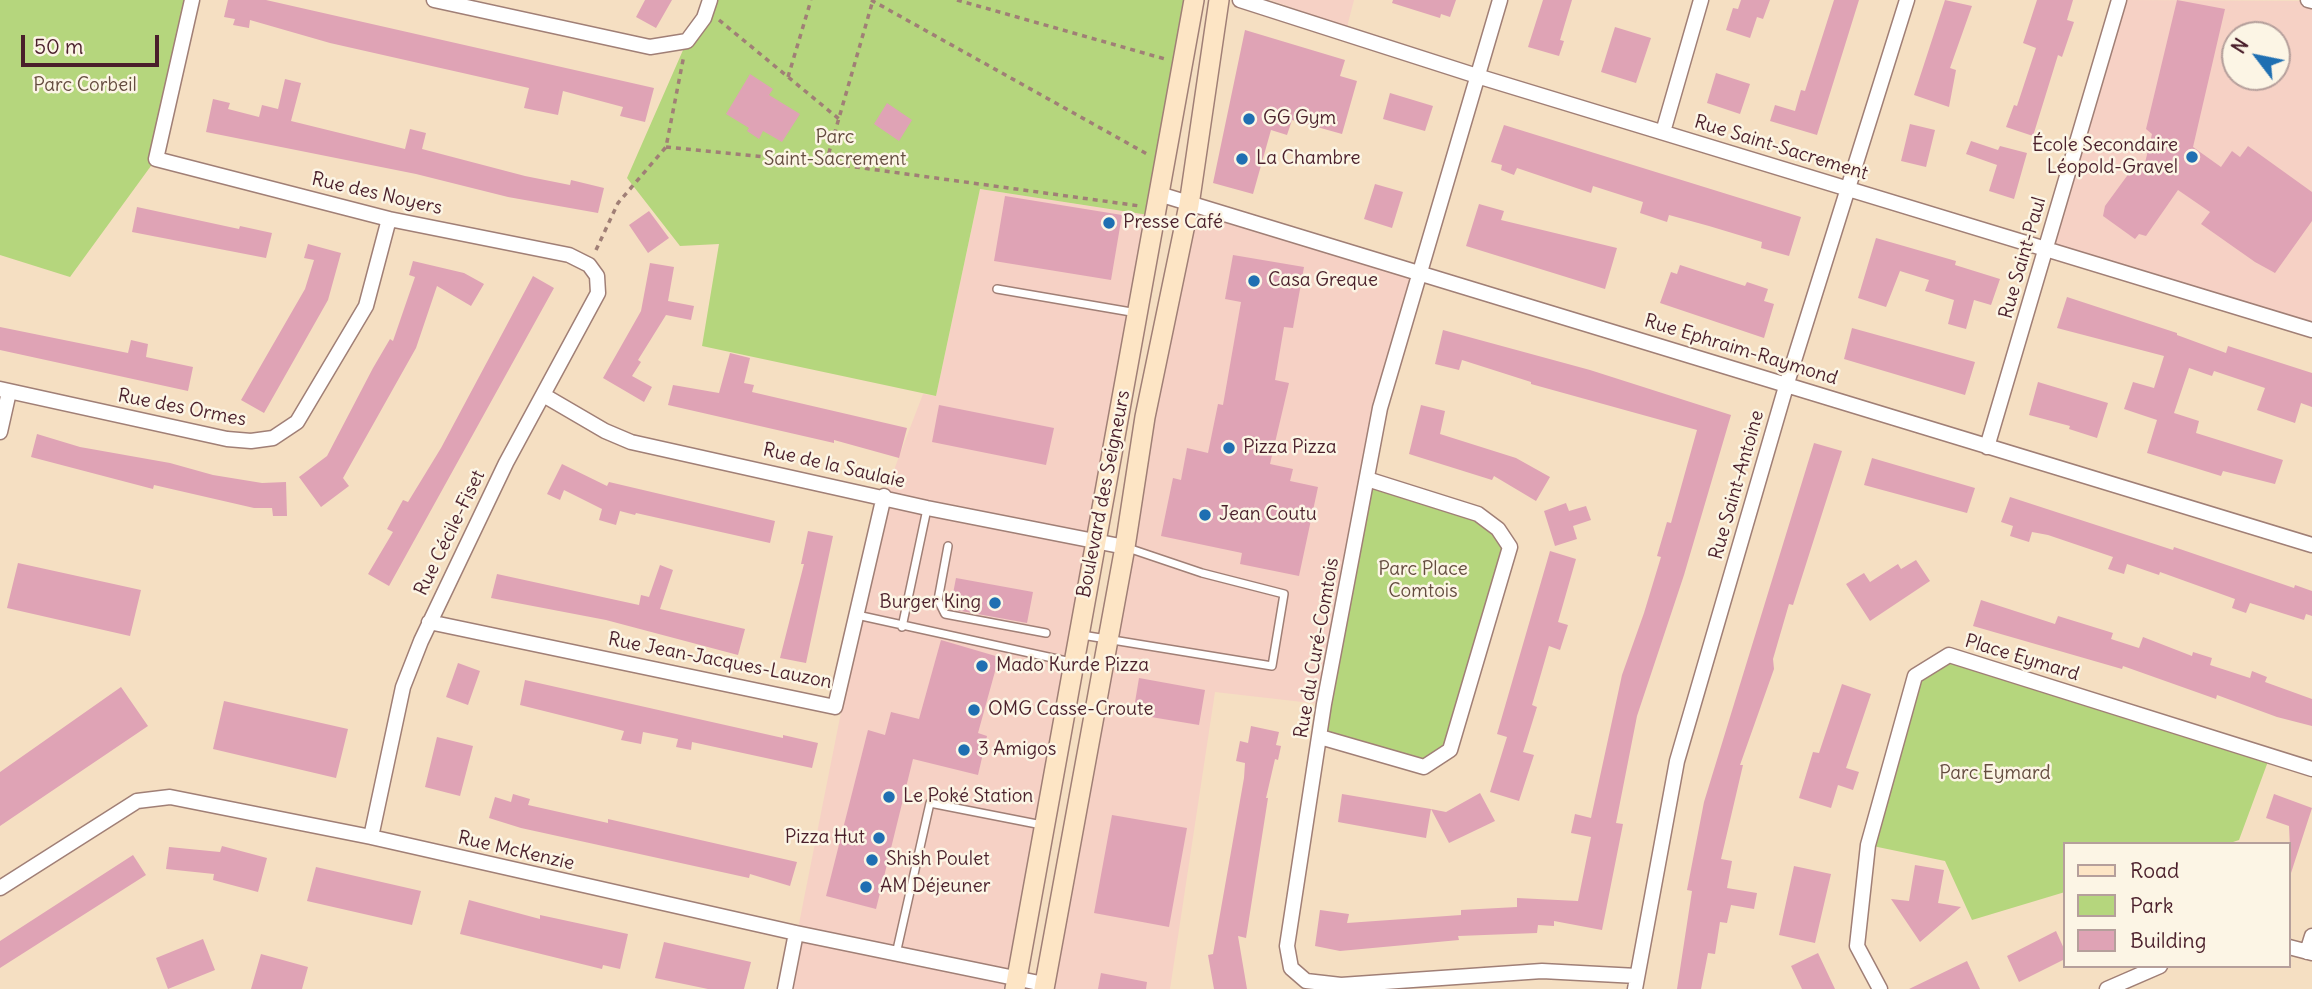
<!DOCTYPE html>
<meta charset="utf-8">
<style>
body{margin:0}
#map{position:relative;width:2312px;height:989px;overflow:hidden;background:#f5dfc2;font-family:Delius,sans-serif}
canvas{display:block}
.legend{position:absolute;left:2063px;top:842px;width:228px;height:126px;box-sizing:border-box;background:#fcf5e5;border:2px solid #b59f9b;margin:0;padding:9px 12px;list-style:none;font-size:21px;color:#4a1f2b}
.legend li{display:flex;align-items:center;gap:14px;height:35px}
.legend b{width:35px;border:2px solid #b59f9b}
.north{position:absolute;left:2221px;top:21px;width:70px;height:70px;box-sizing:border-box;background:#fcf5e5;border:2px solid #b59f9b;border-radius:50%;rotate:302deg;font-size:19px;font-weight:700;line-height:28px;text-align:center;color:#4a1f2b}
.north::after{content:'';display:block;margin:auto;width:24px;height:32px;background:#1f6fb2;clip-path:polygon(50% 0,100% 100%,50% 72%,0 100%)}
.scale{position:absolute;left:21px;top:35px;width:138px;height:32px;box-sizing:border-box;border:4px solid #4a1f2b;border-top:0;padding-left:9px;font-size:21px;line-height:24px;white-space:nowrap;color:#4a1f2b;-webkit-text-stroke:5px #fcf5e5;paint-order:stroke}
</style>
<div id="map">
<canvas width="2312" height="989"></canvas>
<ul class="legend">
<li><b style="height:9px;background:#fde5c5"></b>Road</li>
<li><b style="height:19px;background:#b5d67d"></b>Park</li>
<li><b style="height:19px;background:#dfa3b5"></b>Building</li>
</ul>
<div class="north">N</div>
<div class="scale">50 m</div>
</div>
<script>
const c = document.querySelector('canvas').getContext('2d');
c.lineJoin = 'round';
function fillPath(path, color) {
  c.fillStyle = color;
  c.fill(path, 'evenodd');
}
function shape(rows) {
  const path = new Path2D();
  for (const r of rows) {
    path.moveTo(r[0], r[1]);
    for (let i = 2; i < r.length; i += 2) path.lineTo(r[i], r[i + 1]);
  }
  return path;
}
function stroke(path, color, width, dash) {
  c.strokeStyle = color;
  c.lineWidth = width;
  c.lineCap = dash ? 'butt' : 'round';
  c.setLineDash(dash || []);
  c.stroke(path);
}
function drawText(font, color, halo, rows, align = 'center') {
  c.font = font + ' Delius,sans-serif';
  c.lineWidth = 5;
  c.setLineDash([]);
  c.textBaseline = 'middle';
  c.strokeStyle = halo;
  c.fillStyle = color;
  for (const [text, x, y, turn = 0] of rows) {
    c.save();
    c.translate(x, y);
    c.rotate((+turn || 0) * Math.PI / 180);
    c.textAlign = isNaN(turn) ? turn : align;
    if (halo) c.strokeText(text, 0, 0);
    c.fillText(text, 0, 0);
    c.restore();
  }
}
fillPath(shape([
 [1270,0,1354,0,1347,27],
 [2119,0,2312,1,2312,330,2046,248],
 [2235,35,2277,35,2277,77,2235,77],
 [980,189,1155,216,1015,989,786,989,884,496,923,394,936,396],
 [1189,205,1420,275,1380,408,1320,704,1215,692,1170,989,1046,989]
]), '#f6d1c5');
fillPath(shape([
 [0,0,193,0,156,159,70,277,0,255],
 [710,0,1195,0,1155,216,980,189,936,396,702,346,719,244,680,246,627,178,687,41],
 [1367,479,1478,514,1510,547,1450,750,1424,767,1320,737],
 [1949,655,2270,756,2239,840,2227,844,2065,844,2065,892,1972,920,1945,861,1868,845,1915,676]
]), '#b5d67d');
fillPath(shape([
 [228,0,266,0,654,88,645,122,620,116,623,107,563,91,558,115,524,108,529,88,330,43,250,20,249,28,233,25,235,19,224,17],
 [645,0,672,0,656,28,636,17],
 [1393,0,1456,0,1450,17,1441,14,1440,18,1392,3],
 [1543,0,1572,0,1560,40,1564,41,1559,56,1528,47],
 [1741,0,1770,0,1763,19,1757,17,1750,38,1726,30,1733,8,1738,9],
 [1834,0,1859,0,1817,135,1770,121,1775,105,1795,111,1801,90,1805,91],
 [1945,0,1972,6,1950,68,1956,70,1949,107,1914,95],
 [2037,0,2073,0,2067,20,2074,22,2062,57,2058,55,2033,136,2006,127,2014,105,2017,106,2036,48,2023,43],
 [2177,0,2225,9,2193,147,2221,167,2232,151,2240,157,2248,146,2312,192,2312,221,2275,273,2255,262,2201,224,2210,212,2178,190,2146,236,2139,234,2135,239,2103,216,2105,206,2135,165,2144,167,2152,134,2146,129],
 [1615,27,1651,38,1636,83,1601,72],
 [1245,30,1345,60,1340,76,1357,81,1342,134,1292,120,1287,135,1271,130,1253,194,1213,183],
 [1716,73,1750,84,1740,114,1707,103],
 [750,74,773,89,769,95,800,114,782,142,763,131,759,139,747,131,749,128,726,114],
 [285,79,301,83,291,121,405,149,410,129,426,133,422,149,525,176,570,185,571,180,604,188,598,213,508,197,416,174,206,132,213,99,230,103,228,109,259,117,262,105,278,109],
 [1390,93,1433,106,1425,131,1383,119],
 [887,103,912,120,899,141,874,124],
 [1910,124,1935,130,1926,167,1901,161],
 [1504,125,1801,217,1789,256,1761,248,1762,242,1709,226,1669,215,1667,222,1640,213,1643,202,1593,186,1591,193,1517,168,1514,175,1501,170,1502,165,1491,162],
 [1971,141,1998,150,2000,146,2027,153,2014,199,1989,191,1997,165,1966,154],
 [1375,184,1403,192,1392,228,1364,219],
 [1005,196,1122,215,1111,280,994,261],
 [1479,204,1504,211,1501,220,1617,248,1605,289,1466,246],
 [137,207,239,229,240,226,272,233,266,258,132,232],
 [649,211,669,238,648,253,629,225],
 [1876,238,1956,261,1955,265,2000,279,1991,305,1974,300,1966,329,1948,324,1954,300,1925,291,1929,280,1900,271,1886,307,1858,298],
 [308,244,341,253,328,300,264,413,241,400,305,289,314,260,304,258],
 [1233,255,1304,267,1293,328,1284,327,1275,380,1289,383,1270,464,1293,469,1290,481,1318,487,1299,576,1240,564,1242,553,1161,536,1173,478,1181,480,1187,448,1208,453,1218,404,1223,405,1241,302,1225,299],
 [413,261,464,273,484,284,471,306,437,286,416,348,343,478,349,486,321,507,299,477,327,456,373,368,390,339,393,341,415,277,409,275],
 [650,263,674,267,668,301,694,306,691,320,666,315,638,360,641,362,632,376,652,387,644,402,603,378,641,311],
 [1680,265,1745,286,1747,282,1768,289,1764,301,1774,304,1764,338,1660,303,1671,272,1677,274],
 [533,276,554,288,389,586,368,574,393,532,387,529,403,500,408,502,441,448],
 [2067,297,2177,333,2177,335,2226,353,2228,346,2312,373,2312,407,2301,403,2295,423,2257,410,2265,388,2214,371,2212,376,2189,368,2174,413,2199,421,2196,433,2283,460,2275,484,2223,471,2221,476,2147,453,2157,420,2124,409,2133,382,2154,388,2164,356,2057,328],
 [0,327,128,353,131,340,148,344,146,357,193,367,188,391,0,350],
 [1852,328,1975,362,1965,395,1844,359],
 [1443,330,1590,370,1731,415,1684,575,1637,716,1616,823,1623,824,1602,930,1554,921,1554,926,1538,925,1537,933,1458,936,1459,940,1340,951,1315,946,1320,910,1349,914,1347,923,1461,915,1461,910,1517,907,1517,898,1578,901,1591,837,1571,833,1575,814,1591,818,1622,675,1644,613,1661,557,1657,556,1667,522,1671,523,1697,430,1531,384,1531,382,1462,360,1459,370,1435,364],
 [730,353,750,358,744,383,754,385,752,392,907,428,899,458,834,440,834,443,668,405,673,385,719,393],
 [2038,382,2108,403,2097,438,2069,429,2070,426,2029,415],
 [939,405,1054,428,1046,465,932,442],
 [1421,405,1445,411,1440,434,1516,458,1550,477,1536,501,1494,476,1492,480,1409,454],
 [37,434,80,447,170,463,213,475,262,483,286,482,287,516,273,516,272,508,254,508,154,485,153,489,31,457],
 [1814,443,1842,451,1793,605,1789,604,1773,659,1774,669,1740,765,1743,765,1721,859,1732,861,1727,888,1757,893,1754,909,1731,905,1727,923,1720,922,1715,954,1708,953,1701,989,1677,989,1692,891,1687,890,1704,802],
 [1872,458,1975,488,1967,513,1864,485],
 [562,464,607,486,609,482,775,521,770,543,636,513,635,515,620,511,616,525,599,520,602,509,564,490,560,500,547,494],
 [2010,497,2173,550,2174,547,2294,588,2295,585,2312,591,2312,616,2306,614,2304,620,2250,603,2246,613,2232,608,2235,599,2160,572,2159,575,2127,564,2124,574,2108,569,2113,557,2048,535,2032,532,2029,542,2010,536,2013,526,2001,522],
 [1566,503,1569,511,1586,506,1591,520,1573,526,1577,539,1555,546,1544,511],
 [808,531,833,536,806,663,780,658,804,564,801,564],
 [1550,551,1576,559,1558,622,1568,625,1560,650,1549,646,1532,705,1537,707,1523,752,1534,755,1519,801,1490,792,1507,737,1497,734],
 [1916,560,1930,581,1870,621,1846,584,1864,573,1870,582,1898,564,1901,569],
 [18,563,141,590,130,636,7,608],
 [660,565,673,570,660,609,745,629,738,655,606,620,491,598,497,574,639,605,641,595,649,597],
 [956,578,1033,592,1027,623,950,609],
 [1981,600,2055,624,2058,616,2113,633,2111,639,2139,648,2143,637,2192,656,2193,652,2212,658,2210,665,2250,678,2252,671,2267,677,2265,682,2312,699,2312,726,2277,717,2217,695,2216,699,2123,666,2122,669,1973,626],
 [941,640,999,657,978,733,987,736,978,775,913,759,876,909,826,896,868,730,885,735,891,712,919,719],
 [458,663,480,671,468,705,446,697],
 [1139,678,1205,690,1199,725,1133,714],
 [525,680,783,738,783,735,818,743,812,768,692,742,691,750,676,747,678,739,643,732,641,744,621,740,624,731,520,705],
 [1842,684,1871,694,1846,768,1859,772,1853,790,1838,785,1831,808,1799,798,1813,752,1819,753],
 [121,687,148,726,0,826,0,772],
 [224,701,348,729,336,778,213,749],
 [1251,726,1279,732,1276,745,1281,746,1278,760,1275,759,1266,798,1268,798,1246,938,1238,936,1247,989,1214,989,1208,955,1213,954,1244,778,1245,763,1236,761,1240,741,1248,743],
 [437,737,473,746,460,796,425,787],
 [1480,793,1495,821,1449,843,1431,809,1446,812],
 [513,794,530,799,528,805,608,823,608,819,797,862,790,886,750,874,749,878,521,828,489,818,495,797,511,802],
 [1342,794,1431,809,1426,838,1338,822],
 [2274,794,2312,808,2291,873,2289,826,2266,818],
 [1112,815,1187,828,1169,927,1094,913],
 [222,846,267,858,258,892,213,880,214,874,166,869,169,847,220,852],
 [133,855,146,875,0,968,0,941],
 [1915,865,1944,870,1938,903,1961,907,1920,942,1891,899,1909,901],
 [1794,866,1831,874,1815,943,1779,935],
 [316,867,421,891,412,925,307,901],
 [469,900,540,919,540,915,628,934,620,969,603,965,602,969,460,934],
 [2056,931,2065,951,2065,959,2019,982,2007,956],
 [203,939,215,970,168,989,156,958],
 [664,942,751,962,744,989,708,989,655,978],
 [1818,953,1835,989,1802,989,1791,966],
 [261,954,308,967,302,989,251,989],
 [1967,961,1980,989,1909,989],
 [1101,973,1147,982,1146,989,1098,989]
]), '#dfa3b5');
const lane = shape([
 [997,289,1137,313],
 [948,546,938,600,945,614,1046,633],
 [857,615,1071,662],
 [902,627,927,509],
 [1082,635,1272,666,1284,594,1202,573,1125,547],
 [896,954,930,803,1042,825]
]);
const street = shape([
 [192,0,156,159,389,219,569,255,589,265,597,276,598,293,506,463,421,641,403,687,371,837],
 [434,0,650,47,687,41,704,18,710,0],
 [1240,0,1477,76,2312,330],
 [1500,0,1380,408,1324,704,1287,946,1291,968,1306,981,1341,985,1542,971,1637,976],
 [2308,0,2312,1],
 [1663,132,1701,0],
 [1159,194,2312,545],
 [0,389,227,439,251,441,273,438,297,422,366,306,389,219],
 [545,396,605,431,631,442,927,508,1125,547],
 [0,432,9,392],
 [1987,447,2119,0],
 [429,622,835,707,884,496],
 [1320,737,1424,767,1450,750,1510,547,1498,529,1478,514,1367,479],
 [0,888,137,801,170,797,371,837,796,933,1044,984],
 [2289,947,2312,953],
 [2307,952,2312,936],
 [785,989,796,933],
 [1635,989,1677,761,1787,383,1907,0],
 [1880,989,1857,946,1868,845,1915,676,1949,655,2312,769],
 [2107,989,2160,966]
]);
const secondary = shape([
 [1015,989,1194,0],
 [1044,989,1125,547,1145,417,1189,205,1219,0]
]);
stroke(lane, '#a07f76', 10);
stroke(street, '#a07f76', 17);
stroke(secondary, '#a07f76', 22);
stroke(shape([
 [871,0,1147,154],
 [957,0,1165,59],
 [719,20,839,119],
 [788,77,811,0],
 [666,147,826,163,1140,206],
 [826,163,873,0],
 [596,250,618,203,666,147,684,55]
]), '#a07f76', 3.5, [5, 5]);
stroke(lane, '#fff', 7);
stroke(street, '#fff', 14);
stroke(secondary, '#fde5c5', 19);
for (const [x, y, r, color] of [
 [1249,119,7,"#1f6fb2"],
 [2192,157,7,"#1f6fb2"],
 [1242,159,7,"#1f6fb2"],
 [1109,223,7,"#1f6fb2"],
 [1254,281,7,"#1f6fb2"],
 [1229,448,7,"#1f6fb2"],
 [1205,515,7,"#1f6fb2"],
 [995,603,7,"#1f6fb2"],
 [982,666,7,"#1f6fb2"],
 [974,710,7,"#1f6fb2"],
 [964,750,7,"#1f6fb2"],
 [889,797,7,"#1f6fb2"],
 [879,838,7,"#1f6fb2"],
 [872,860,7,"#1f6fb2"],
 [866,887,7,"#1f6fb2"]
]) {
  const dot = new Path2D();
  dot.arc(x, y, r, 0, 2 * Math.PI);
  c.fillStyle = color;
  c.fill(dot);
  stroke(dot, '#fcf5e5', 2.5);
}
drawText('19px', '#654d40', '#fcf5e5', [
 ["Parc Corbeil",85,86],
 ["Parc",835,138],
 ["Saint-Sacrement",835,160],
 ["Parc Place",1423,570],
 ["Comtois",1423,592],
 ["Parc Eymard",1995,774]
]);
drawText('19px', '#4a1f2b', '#fcf5e5', [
 ["GG Gym",1263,119],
 ["École Secondaire",2178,146,"right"],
 ["Léopold-Gravel",2178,168,"right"],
 ["La Chambre",1256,159],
 ["Presse Café",1123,223],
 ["Casa Greque",1268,281],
 ["Pizza Pizza",1243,448],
 ["Jean Coutu",1219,515],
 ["Burger King",981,603,"right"],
 ["Mado Kurde Pizza",996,666],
 ["OMG Casse-Croute",988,710],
 ["3 Amigos",978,750],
 ["Le Poké Station",903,797],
 ["Pizza Hut",865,838,"right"],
 ["Shish Poulet",886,860],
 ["AM Déjeuner",880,887]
], 'left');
drawText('19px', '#4a1f2b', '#fcf5e5', [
 ["Rue Saint-Sacrement",1781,148,17],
 ["Rue des Noyers",377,194,13],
 ["Rue Saint-Paul",2023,258,-74],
 ["Rue Ephraim-Raymond",1741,350,17],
 ["Rue des Ormes",182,408,11],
 ["Rue de la Saulaie",834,466,13],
 ["Rue Saint-Antoine",1737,485,-74],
 ["Boulevard des Seigneurs",1104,494,-79],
 ["Rue Cécile-Fiset",450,533,-64],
 ["Rue du Curé-Comtois",1317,648,-80],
 ["Place Eymard",2022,658,17],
 ["Rue Jean-Jacques-Lauzon",720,661,11],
 ["Rue McKenzie",516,851,13]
]);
</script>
